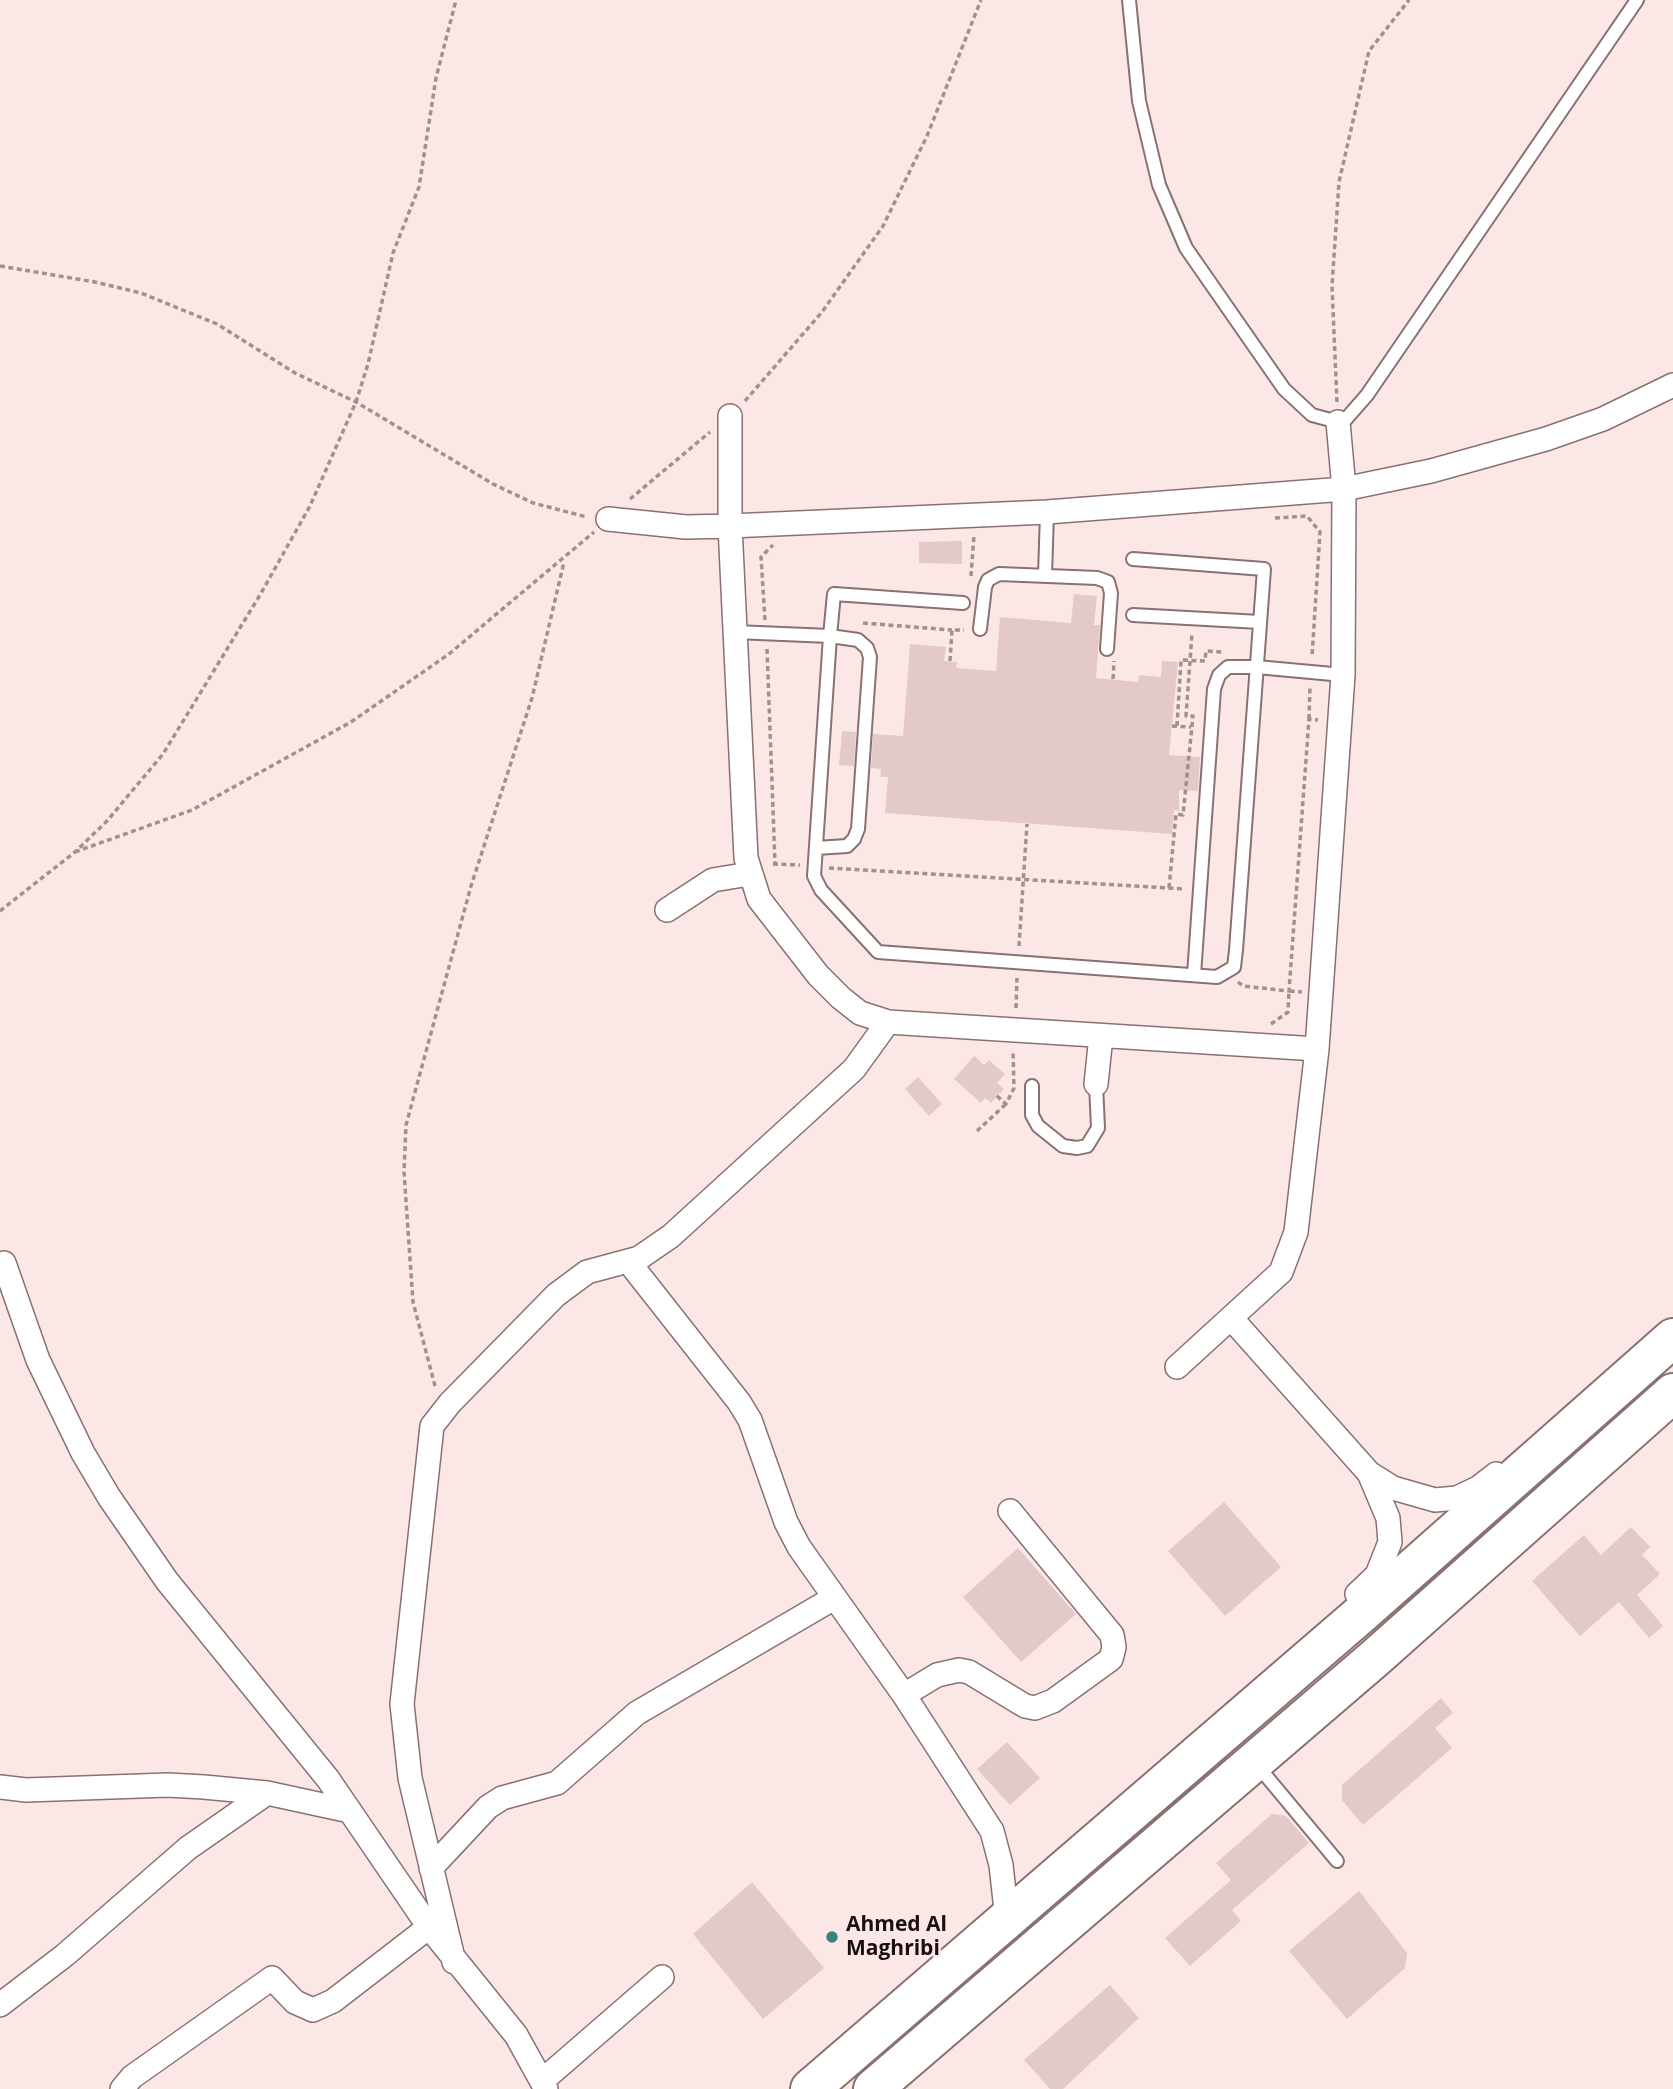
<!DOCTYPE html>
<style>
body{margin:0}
canvas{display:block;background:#fce7e7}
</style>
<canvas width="1673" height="2089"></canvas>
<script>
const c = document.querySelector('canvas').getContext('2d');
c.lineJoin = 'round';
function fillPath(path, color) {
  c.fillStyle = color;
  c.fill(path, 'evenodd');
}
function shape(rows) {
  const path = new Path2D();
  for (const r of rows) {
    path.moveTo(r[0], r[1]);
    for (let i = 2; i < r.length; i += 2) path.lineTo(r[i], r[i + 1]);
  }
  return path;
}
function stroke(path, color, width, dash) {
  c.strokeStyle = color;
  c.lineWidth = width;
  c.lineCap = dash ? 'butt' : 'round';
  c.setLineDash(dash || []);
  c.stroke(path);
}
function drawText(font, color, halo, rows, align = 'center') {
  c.font = font + ' "Open Sans",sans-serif';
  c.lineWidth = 5;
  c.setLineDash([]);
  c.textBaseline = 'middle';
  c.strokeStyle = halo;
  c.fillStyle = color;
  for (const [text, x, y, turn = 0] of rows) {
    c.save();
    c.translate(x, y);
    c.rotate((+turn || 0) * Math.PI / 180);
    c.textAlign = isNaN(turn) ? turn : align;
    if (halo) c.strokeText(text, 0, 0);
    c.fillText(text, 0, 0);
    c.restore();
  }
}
fillPath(shape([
 [962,541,962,564,919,563,919,542],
 [1074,594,1097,596,1094,625,1100,625,1096,678,1138,682,1139,675,1161,677,1162,661,1178,662,1169,755,1200,757,1198,791,1179,790,1179,811,1174,810,1172,834,885,813,888,777,880,777,881,769,871,768,873,734,903,736,910,644,946,647,944,661,957,662,956,668,996,671,1000,617,1071,623],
 [842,731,856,732,854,766,839,765],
 [974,1056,984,1065,989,1060,1005,1074,997,1083,1004,1089,991,1103,985,1098,981,1103,954,1079],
 [918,1077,942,1104,929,1116,905,1089],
 [1224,1502,1281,1567,1225,1616,1168,1551],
 [1631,1527,1650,1547,1642,1555,1660,1574,1637,1595,1663,1626,1649,1638,1619,1602,1580,1636,1532,1581,1584,1535,1601,1555],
 [1018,1548,1076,1614,1021,1662,963,1597],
 [1441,1698,1453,1713,1435,1728,1452,1748,1363,1825,1342,1800,1342,1785],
 [1007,1742,1040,1778,1010,1805,977,1769],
 [1272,1814,1286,1816,1309,1843,1232,1910,1241,1921,1190,1966,1165,1938,1231,1880,1216,1863],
 [752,1882,824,1968,763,2019,693,1934],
 [1359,1891,1407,1953,1405,1968,1347,2019,1289,1951],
 [1110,1985,1139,2018,1063,2089,1050,2089,1024,2060]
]), '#e3c9ca');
const lane = shape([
 [1129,0,1139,101,1159,185,1186,248,1284,389,1312,415,1338,422,1346,419,1367,395,1637,0],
 [1045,576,1047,512],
 [1133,615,1260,622],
 [980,629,985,587,988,580,999,574,1097,578,1108,582,1111,593,1107,649],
 [735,632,830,636,814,876,821,890,878,952,1217,977,1234,967,1236,950,1264,569,1133,559],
 [816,848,847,846,854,839,858,829,870,657,867,648,858,640,830,636,834,594,963,603],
 [1194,975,1214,689,1219,675,1228,667,1257,667,1343,675],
 [1032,1086,1032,1115,1038,1126,1063,1146,1077,1148,1087,1146,1098,1128,1096,1084],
 [1257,1765,1337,1861]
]);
const street = shape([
 [730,416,730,526,746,858,759,899,818,975,841,998,860,1013,888,1022,1317,1049],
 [608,519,686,527,730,526,1047,512,1344,489,1431,471,1546,439,1603,419,1673,385],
 [667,910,713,880,749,874],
 [1096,1084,1101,1036],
 [628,1261,739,1402,750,1420,786,1522,799,1547,904,1695,992,1831,1001,1865,1007,1919],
 [4,1263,38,1360,83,1453,109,1497,167,1581,328,1779,429,1927,516,2035,546,2089],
 [1231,1318,1369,1473],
 [1177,1367,1281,1272,1296,1232,1317,1049,1343,675,1344,489,1338,422],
 [1357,1594,1377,1575,1390,1542,1388,1518,1369,1473,1393,1488,1435,1500,1457,1498,1478,1488,1496,1474],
 [904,1695,937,1675,959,1670,969,1672,1025,1706,1035,1708,1053,1701,1111,1659,1114,1647,1112,1635,1010,1511],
 [0,1787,26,1790,168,1785,204,1787,267,1793,350,1811],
 [431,1868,488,1807,502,1798,557,1783,637,1713,834,1598],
 [454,1962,410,1778,402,1704,432,1426,450,1403,556,1295,587,1272,639,1258,671,1236,854,1069,888,1022],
 [0,2005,65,1955,188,1848,267,1793],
 [542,2081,662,1977],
 [122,2089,132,2077,272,1978,295,2002,313,2010,333,2001,429,1927]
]);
const highway = shape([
 [810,2089,1362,1613,1673,1338],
 [873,2089,1375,1658,1673,1393]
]);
stroke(lane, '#897172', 16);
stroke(street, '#897172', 26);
stroke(highway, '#897172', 42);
stroke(shape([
 [0,266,95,282,141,293,217,324,295,373,356,402,493,484,533,503,587,517],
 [745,401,822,312,883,226,927,136,981,0],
 [1337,402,1332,286,1339,182,1369,51,1409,0],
 [630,499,710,432],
 [1275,518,1307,516,1320,532,1312,657],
 [971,576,974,535],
 [765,620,761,557,773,545],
 [863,623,952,630],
 [767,649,775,863],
 [950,661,952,630,964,630],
 [1113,679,1114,661],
 [1309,719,1310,685],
 [1172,726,1191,727],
 [1177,726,1181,660,1205,661,1206,651,1222,652],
 [75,852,192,810,351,722,449,654,594,532],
 [773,864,800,865],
 [829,868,1184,889],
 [1169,888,1176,814,1183,815,1193,716,1186,716,1192,633],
 [0,911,75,852,107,821,163,754,260,595,310,506,356,402,368,364,393,253,419,187,436,78,456,0],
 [1019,946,1027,824],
 [1238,982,1243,986,1289,991,1309,719,1318,720],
 [1016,1008,1017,978],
 [1271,1024,1288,1012,1289,991,1302,992],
 [997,1096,1006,1104,1014,1088,1013,1050],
 [977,1131,1006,1104],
 [435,1386,413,1302,404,1172,406,1125,471,886,532,698,564,562]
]), '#a09090', 3.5, [5, 3.5]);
stroke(lane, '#fff', 12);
stroke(street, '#fff', 23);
stroke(highway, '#fff', 38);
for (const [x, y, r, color] of [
 [832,1937,7,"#3a827e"]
]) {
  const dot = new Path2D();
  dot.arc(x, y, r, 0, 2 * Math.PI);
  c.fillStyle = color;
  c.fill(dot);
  stroke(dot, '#fce7e7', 2.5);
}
drawText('bold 21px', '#180f10', '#fce7e7', [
 ["Ahmed Al",846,1925],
 ["Maghribi",846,1949]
], 'left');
</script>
